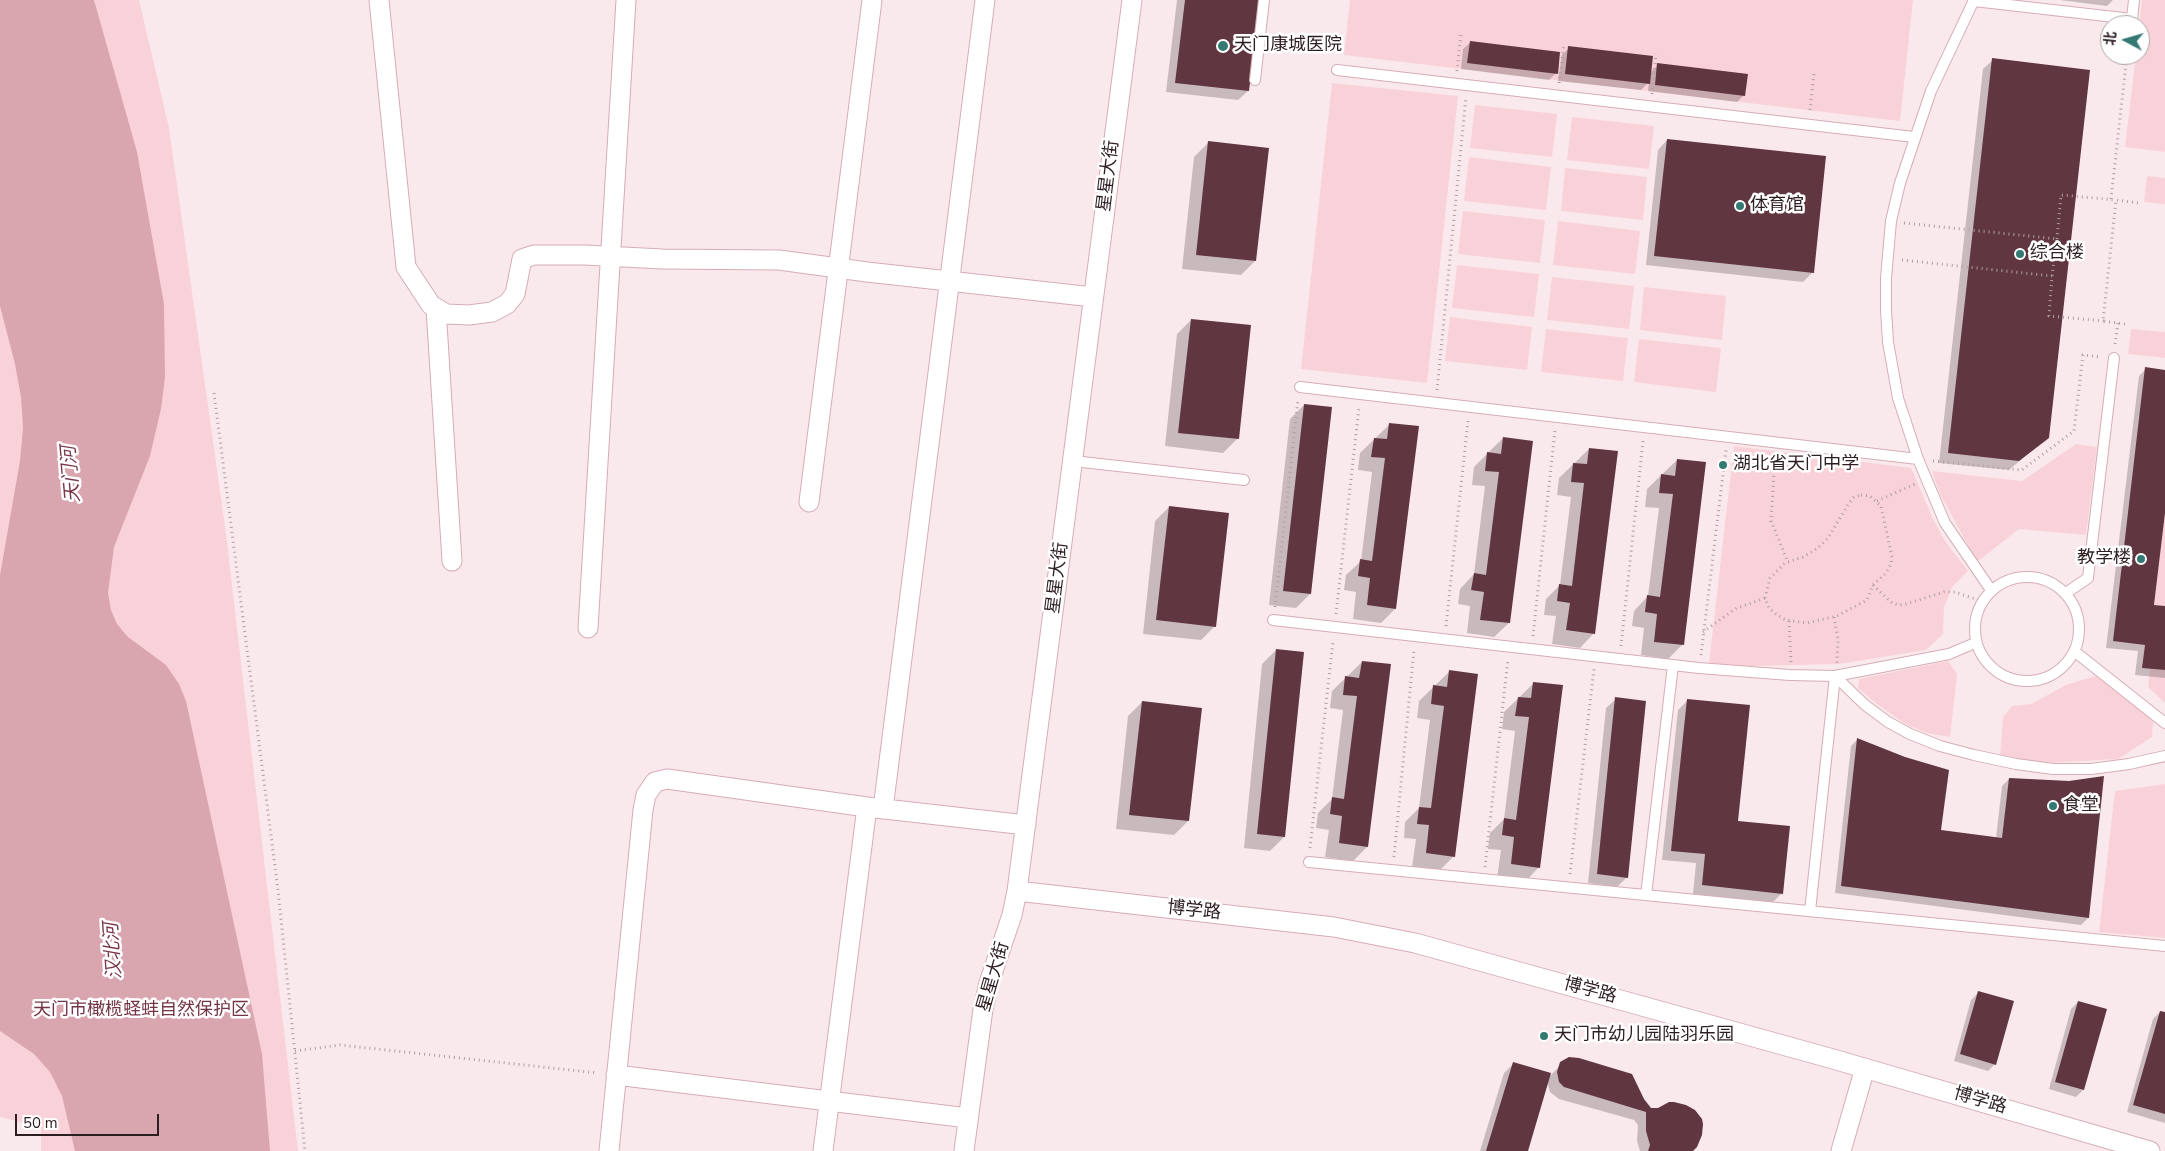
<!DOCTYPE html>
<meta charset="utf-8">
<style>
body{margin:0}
#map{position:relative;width:2165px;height:1151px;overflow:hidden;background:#fae9ec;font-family:"Nunito Sans","Noto Sans SC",sans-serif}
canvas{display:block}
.north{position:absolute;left:2100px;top:15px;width:50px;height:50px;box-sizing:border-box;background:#fff;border:1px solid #aba5a6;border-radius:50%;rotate:276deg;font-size:14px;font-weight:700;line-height:20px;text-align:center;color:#2d1e21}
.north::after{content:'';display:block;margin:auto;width:18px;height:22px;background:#347a72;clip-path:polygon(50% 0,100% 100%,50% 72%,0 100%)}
.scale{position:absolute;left:15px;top:1114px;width:144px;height:22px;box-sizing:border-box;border:2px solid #2d1e21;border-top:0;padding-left:6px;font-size:15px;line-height:18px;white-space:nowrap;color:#2d1e21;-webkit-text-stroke:4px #fff;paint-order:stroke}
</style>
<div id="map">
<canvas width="2165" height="1151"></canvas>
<div class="north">北</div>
<div class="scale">50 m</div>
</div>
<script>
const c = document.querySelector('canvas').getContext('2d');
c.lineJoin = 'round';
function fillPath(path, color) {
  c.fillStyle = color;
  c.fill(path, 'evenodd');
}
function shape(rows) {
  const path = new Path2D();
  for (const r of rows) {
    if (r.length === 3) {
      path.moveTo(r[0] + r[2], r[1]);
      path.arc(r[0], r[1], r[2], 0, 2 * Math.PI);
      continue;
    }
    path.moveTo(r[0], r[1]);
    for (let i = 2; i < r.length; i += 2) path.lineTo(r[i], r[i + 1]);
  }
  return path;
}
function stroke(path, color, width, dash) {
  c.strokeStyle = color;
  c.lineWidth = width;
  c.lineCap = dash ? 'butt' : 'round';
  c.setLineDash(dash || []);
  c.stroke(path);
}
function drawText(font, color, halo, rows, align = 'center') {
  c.font = font + ' "Nunito Sans","Noto Sans SC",sans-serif';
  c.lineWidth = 5;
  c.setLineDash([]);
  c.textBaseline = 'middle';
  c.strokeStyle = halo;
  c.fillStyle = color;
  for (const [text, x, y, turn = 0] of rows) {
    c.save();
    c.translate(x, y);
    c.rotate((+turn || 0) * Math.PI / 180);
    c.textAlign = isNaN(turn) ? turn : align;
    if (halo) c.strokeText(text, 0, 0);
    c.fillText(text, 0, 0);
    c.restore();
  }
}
fillPath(shape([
 [0,0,139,0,169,128,226,534,298,1151,41,1151,41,1127,0,1117],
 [1350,0,1913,0,1900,121,1344,55],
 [2142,0,2165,0,2165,152,2125,147,2136,55,2140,55,2139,25],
 [1332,83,1458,96,1427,383,1301,369],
 [1475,105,1557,114,1552,157,1470,148],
 [1572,117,1654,126,1649,169,1567,160],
 [1469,157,1551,167,1546,210,1464,201],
 [1565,168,1647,177,1643,220,1561,211],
 [2147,176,2165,178,2165,204,2144,202],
 [1463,211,1545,220,1540,263,1458,254],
 [1558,221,1640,231,1635,274,1553,265],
 [1457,265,1539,274,1534,317,1452,308],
 [1552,277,1634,286,1629,329,1547,320],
 [1644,287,1726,296,1722,340,1640,330],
 [1450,317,1532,327,1527,370,1445,361],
 [1546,329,1628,338,1623,381,1541,372],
 [2131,329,2165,332,2165,358,2128,354],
 [1639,339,1721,348,1716,392,1634,382],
 [2076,444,2097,447,2086,535,2019,529,1977,562,1940,494,1932,471,2022,481],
 [1734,446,1911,468,1933,519,1945,541,1968,571,1952,587,1944,608,1943,634,1926,650,1839,664,1751,666,1709,663],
 [2165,513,2165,606,2154,605],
 [1948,661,1957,674,1950,737,1926,733,1904,723,1878,705,1858,688,1859,679],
 [2150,669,2165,670,2165,703,2148,687],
 [2097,676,2153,721,2152,737,2118,759,2046,763,2000,757,2003,717,2012,706,2031,704,2068,684],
 [2165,784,2165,938,2099,932,2115,791]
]), '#f9d2d9');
fillPath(shape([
 [0,0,94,0,137,152,164,304,165,377,161,409,150,456,114,547,108,593,111,610,117,624,128,637,166,665,179,684,186,701,262,1054,270,1151,75,1151,62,1096,50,1072,34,1054,0,1031,0,575,20,461,23,428,21,397,15,364,0,306]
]), '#d9a6b0');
fillPath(shape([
 [1177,0,1258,0,1248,91,1238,100,1166,92],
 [2060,0,2113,0,2107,6],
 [1471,42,1556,73,1549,80,1461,69,1463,49],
 [1569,48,1650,73,1658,65,1744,95,1737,102,1648,91,1649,82,1641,90,1558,81,1562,55],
 [1993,60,2048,437,2009,470,1939,463,1983,69],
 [1667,140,1813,272,1803,282,1646,265,1658,150],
 [1209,142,1255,261,1241,275,1182,269,1194,157],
 [1191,320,1237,439,1223,453,1165,446,1177,334],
 [2146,369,2165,371,2165,502,2153,606,2165,608,2165,678,2135,675,2138,651,2106,648,2139,376],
 [1304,405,1310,594,1296,608,1269,605,1290,419],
 [1390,424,1395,609,1381,623,1353,619,1356,592,1344,590,1346,575,1361,561,1372,472,1358,470,1360,453],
 [1503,438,1509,623,1494,637,1467,633,1470,606,1458,604,1460,589,1474,574,1485,486,1472,485,1474,467],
 [1589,449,1594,633,1580,648,1552,644,1556,616,1544,615,1546,599,1560,585,1571,497,1557,495,1559,478],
 [1677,460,1682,645,1668,659,1641,655,1644,628,1632,626,1634,611,1648,596,1659,508,1645,507,1647,489],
 [1169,507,1215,626,1201,640,1143,634,1155,521],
 [1276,650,1284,837,1270,851,1244,848,1262,664],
 [1362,662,1367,847,1353,861,1325,857,1329,830,1316,828,1318,813,1332,799,1343,710,1330,708,1332,691],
 [1449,672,1454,856,1440,870,1412,867,1416,839,1404,838,1405,822,1419,808,1430,720,1417,718,1419,701],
 [1534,683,1539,867,1525,882,1497,878,1501,850,1488,849,1490,833,1504,819,1515,731,1502,729,1504,712],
 [1616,699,1627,877,1617,887,1588,883,1606,708],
 [1688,700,1736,822,1782,893,1772,903,1693,894,1696,863,1662,860,1678,710],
 [1142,702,1188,821,1174,835,1116,829,1128,716],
 [1858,739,1904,758,1940,831,1996,838,2002,786,2009,779,2069,782,2103,777,2088,918,2081,925,1835,893,1851,746],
 [1978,993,1995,1064,1988,1071,1954,1061,1971,1000],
 [2078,1002,2083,1090,2076,1097,2049,1089,2071,1009],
 [2160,1012,2165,1013,2165,1123,2127,1112,2153,1019],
 [1565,1060,1647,1107,1691,1151,1640,1151,1637,1141,1638,1125,1634,1120,1559,1099,1550,1092,1547,1081,1527,1151,1480,1151,1504,1073,1514,1063,1551,1075]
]), '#0003');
fillPath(shape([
 [1185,0,1260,0,1249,91,1175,83],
 [1470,41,1560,52,1558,74,1467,63],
 [1568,46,1653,56,1650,84,1565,74],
 [1992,58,2090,70,2049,438,2019,461,1948,453],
 [1657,63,1748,74,1745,96,1655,85],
 [1667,139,1826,156,1814,273,1654,256],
 [1208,141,1269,148,1256,261,1196,255],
 [1191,319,1251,325,1239,439,1178,433],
 [2145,367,2165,370,2165,513,2154,605,2165,606,2165,670,2142,668,2145,645,2113,641],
 [1304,404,1332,407,1311,594,1283,591],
 [1389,423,1419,426,1396,609,1367,605,1370,578,1358,576,1360,559,1372,561,1385,458,1371,457,1374,438,1387,439],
 [1503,437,1533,441,1510,623,1480,620,1484,592,1471,590,1474,573,1486,575,1499,472,1485,471,1487,452,1501,454],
 [1589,448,1618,451,1595,634,1566,630,1570,603,1557,601,1559,584,1572,586,1584,483,1571,482,1573,463,1587,464],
 [1677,459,1706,462,1684,645,1654,642,1657,614,1645,612,1647,595,1660,597,1673,494,1659,493,1661,474,1675,476],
 [1169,506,1229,513,1216,627,1156,620],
 [1276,649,1304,652,1285,837,1257,834],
 [1362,661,1391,664,1368,847,1339,843,1342,816,1330,814,1332,797,1344,799,1357,696,1343,695,1345,676,1359,678],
 [1449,670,1478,674,1455,857,1426,853,1429,825,1417,824,1419,807,1431,808,1444,706,1431,704,1433,685,1447,687],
 [1533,682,1563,685,1540,868,1511,864,1514,837,1502,835,1504,818,1516,820,1529,717,1515,716,1518,697,1531,698],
 [1615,697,1646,701,1628,878,1597,874],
 [1687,699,1750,705,1738,821,1790,826,1783,894,1702,885,1705,854,1671,851],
 [1142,701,1202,708,1189,821,1129,815],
 [1857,738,1905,757,1949,770,1941,830,2002,838,2009,778,2069,781,2104,776,2089,918,1841,886],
 [1978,991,2014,1001,1996,1065,1960,1054],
 [2078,1001,2107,1009,2084,1090,2055,1082],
 [2160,1011,2165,1012,2165,1114,2133,1105],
 [1569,1057,1579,1058,1632,1074,1644,1099,1651,1108,1658,1108,1669,1102,1674,1102,1686,1105,1695,1110,1702,1119,1703,1124,1702,1135,1697,1147,1693,1151,1648,1151,1650,1145,1646,1131,1646,1112,1564,1087,1559,1082,1557,1072,1560,1062],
 [1513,1062,1551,1073,1528,1151,1486,1151]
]), '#603640');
const service = shape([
 [1974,0,1931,91,1900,183,1891,221,1886,278,1886,310,1888,342,1898,398,1918,459,1945,523,1991,590],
 [1974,1,2132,19,2134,0],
 [1337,70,1914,137],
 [1255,80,1264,0],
 [1300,387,1918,459],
 [1073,461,1244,480],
 [2027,629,52],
 [2066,593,2088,578,2114,358],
 [1273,620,1699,668,1790,675,1835,676,1949,654,1975,643],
 [2074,651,2165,723],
 [1835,676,1865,705,1888,722,1910,734,1940,746,1974,755,2016,764,2053,769,2091,769,2129,764,2165,756],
 [1309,862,2165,946],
 [1646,895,1673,665],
 [1810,911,1835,676]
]);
const minor = shape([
 [379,0,406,267,431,305,446,314,469,315,492,312,507,304,515,294,522,259,534,255,585,255,662,259,779,260,867,272,1093,297],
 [436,308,452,561],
 [809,502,872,0],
 [588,628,626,0],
 [883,809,985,0],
 [1017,891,1334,927,1415,943,1833,1059,2150,1151],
 [616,1075,968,1118],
 [609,1151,643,810,646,795,655,782,667,779,867,807,1026,825],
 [823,1151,867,807],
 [964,1151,983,1009,989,983,1012,915,1017,891,1132,0],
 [1841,1151,1865,1068]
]);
stroke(service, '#d5adb5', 12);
stroke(minor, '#d5adb5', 21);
stroke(shape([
 [1457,71,1461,33],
 [1559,83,1564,44],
 [1652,94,1656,54],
 [1810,110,1814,72],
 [2111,199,2127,55],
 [1904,223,2057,239,2052,276],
 [2057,239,2061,195,2116,200],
 [1902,260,2052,276,2049,316,2104,321],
 [2125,324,2103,321,2116,200,2139,203],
 [2115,344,2118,323],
 [1437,390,1466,97],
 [214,393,278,890,305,1151],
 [1775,456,1771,521,1788,562],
 [1933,461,2022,470,2074,431,2083,355,2101,357],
 [1861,495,1870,496,1881,506,1892,557,1891,564,1886,573,1873,585,1867,600,1837,616,1807,623,1786,620,1777,615,1769,608,1765,598,1770,578,1785,563,1803,557,1818,548,1828,538,1849,503,1854,497,1861,495],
 [1877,501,1915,484],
 [1873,585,1892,603,1898,605,1906,604,1944,592,1955,592,1981,601],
 [1275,607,1298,400],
 [1336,614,1359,407],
 [1834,617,1838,639,1837,663],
 [1789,621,1791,662],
 [1446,626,1468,421],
 [1703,632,1735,609,1765,598],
 [1533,636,1555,430],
 [1621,646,1643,441],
 [1701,655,1726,450],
 [1310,848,1333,641],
 [1394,857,1414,649],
 [1485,867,1508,659],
 [1570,874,1594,669],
 [295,1051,340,1045,598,1073]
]), '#ae9ea1', 3, [1, 4]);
stroke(service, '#fff', 10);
stroke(minor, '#fff', 19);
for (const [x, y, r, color] of [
 [1223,46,6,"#347a72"],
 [1740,206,5,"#347a72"],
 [2020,254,5,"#347a72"],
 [1723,465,5,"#347a72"],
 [2141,559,5,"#347a72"],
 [2053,806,5,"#347a72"],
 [1544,1036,5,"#347a72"]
]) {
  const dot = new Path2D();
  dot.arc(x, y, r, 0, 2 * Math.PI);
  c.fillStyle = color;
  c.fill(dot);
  stroke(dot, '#fff', 2);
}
drawText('18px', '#2d1e21', '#fff', [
 ["天门康城医院",1234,46],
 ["体育馆",1750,206],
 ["综合楼",2030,254],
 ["湖北省天门中学",1733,465],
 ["教学楼",2131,559,"right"],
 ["食堂",2063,806],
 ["天门市幼儿园陆羽乐园",1554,1036]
], 'left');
drawText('18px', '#2d1e21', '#fff', [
 ["星星大街",1109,176,-83],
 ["星星大街",1058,578,-83],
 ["博学路",1194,911,6],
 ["星星大街",994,977,-74],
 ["博学路",1590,991,15],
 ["博学路",1980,1101,16]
]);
drawText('18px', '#743445', '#fff', [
 ["天门市橄榄蛏蚌自然保护区",141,1011]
]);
drawText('italic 19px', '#793849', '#fff', [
 ["天门河",72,474,-95],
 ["汉北河",114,951,-94]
]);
</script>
